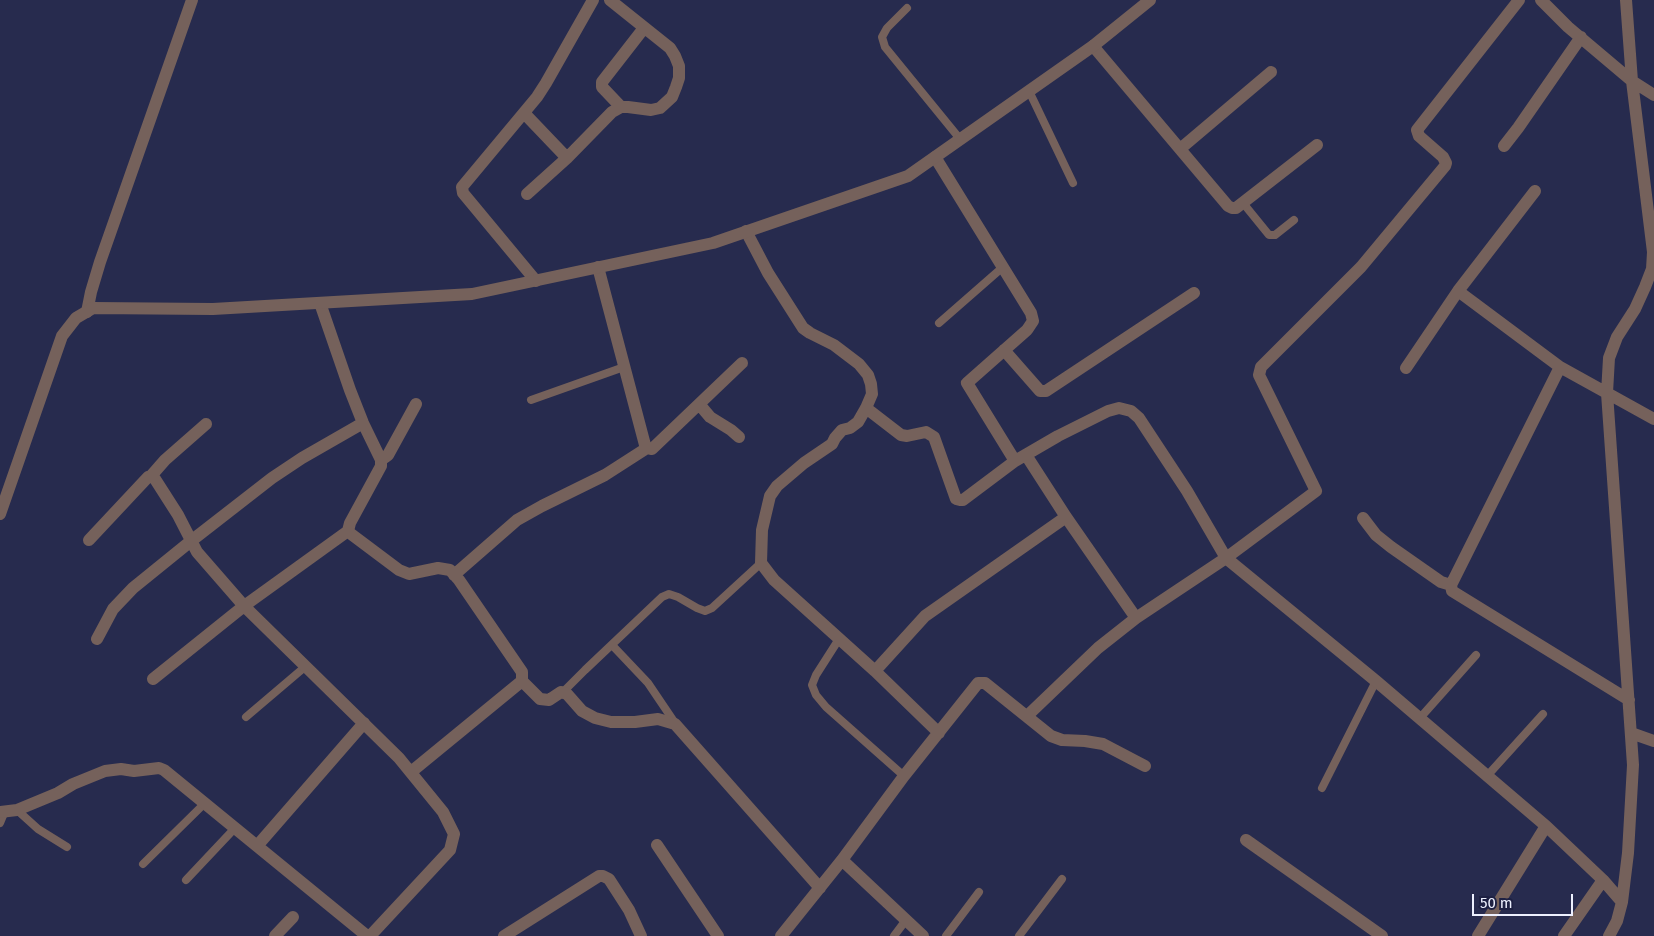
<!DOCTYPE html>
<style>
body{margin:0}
#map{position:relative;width:1654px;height:936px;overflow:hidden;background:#272b4e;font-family:"Fira Sans",sans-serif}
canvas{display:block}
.scale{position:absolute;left:1472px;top:894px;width:101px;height:22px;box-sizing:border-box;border:2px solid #edf0fe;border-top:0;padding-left:6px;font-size:15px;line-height:18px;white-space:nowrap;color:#edf0fe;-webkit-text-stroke:4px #1e2143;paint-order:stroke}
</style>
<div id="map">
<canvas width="1654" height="936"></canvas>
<div class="scale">50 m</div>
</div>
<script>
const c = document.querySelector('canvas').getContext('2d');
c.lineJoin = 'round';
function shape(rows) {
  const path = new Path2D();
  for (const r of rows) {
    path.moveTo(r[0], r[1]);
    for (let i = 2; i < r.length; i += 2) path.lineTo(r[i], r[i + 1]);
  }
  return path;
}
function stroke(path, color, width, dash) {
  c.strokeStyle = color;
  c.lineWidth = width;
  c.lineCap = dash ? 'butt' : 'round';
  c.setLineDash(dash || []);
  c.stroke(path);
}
stroke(shape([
 [907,8,887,28,882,37,885,47,960,139],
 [1029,91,1073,183],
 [1243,203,1269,235,1275,235,1294,220],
 [939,323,1003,267],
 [531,400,624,367],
 [839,639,816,675,812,685,816,695,826,707,904,776],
 [612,645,648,683,675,723],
 [563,692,585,670,662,597,669,594,678,597,697,608,705,611,712,608,761,563],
 [246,717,306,666],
 [1420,718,1476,655],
 [1487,776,1543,714],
 [1322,788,1376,681],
 [17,810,38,829,67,847],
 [0,823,5,811],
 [143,864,205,803],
 [186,880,235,828],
 [894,936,906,920],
 [946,936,979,892],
 [1019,936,1062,879]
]), '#75615b', 8);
stroke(shape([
 [1541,0,1568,27,1632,81,1654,95],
 [1093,46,1228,206,1232,208,1236,208,1317,145],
 [621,107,602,87,602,82,644,28],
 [524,113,567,158],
 [1504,146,1518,128,1581,37],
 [1180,149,1271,72],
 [935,157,1031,313,1033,321,1027,330,967,383,1015,461],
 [527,194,567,158,612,112,621,107,628,107,651,110,660,108,672,97,676,87,679,78,679,66,675,56,670,48,610,0],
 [746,231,768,273,803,328,810,333,834,345,859,364,868,375,871,384,872,394,866,408,858,422,850,428,842,430,835,438,832,444,804,463,777,486,770,496,762,530,761,563,774,580,875,671,939,733],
 [598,267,645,445,647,448,652,449,742,363],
 [536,281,463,193,462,187,537,97,546,83,593,0],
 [1458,291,1560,367,1654,419],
 [320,303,350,390,363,423,381,460,381,466,350,523,348,531,351,534,399,570,409,574,438,568,450,570,459,580,522,672,522,681,411,772],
 [87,312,91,292,100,262,192,0],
 [1004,350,1040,391,1046,391,1194,293],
 [1560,367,1451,585,1452,591,1629,700],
 [1406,368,1458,291,1535,191],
 [699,404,710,417,731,430,739,437],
 [866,408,901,435,907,436,926,432,934,437,956,499,960,500,963,500,1015,461,1058,436,1108,411,1119,408,1131,411,1139,418,1187,491,1226,558,1376,681,1546,826,1603,880,1622,902],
 [1026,455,1066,517,1136,618],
 [381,460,388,455,416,404],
 [151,476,165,460,206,424],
 [1363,518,1376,535,1391,547,1441,582,1451,585],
 [89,540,148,477,151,476,155,479,178,515,197,552,244,606,399,758,443,812,454,834,450,850,370,936],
 [454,575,517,520,542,506,605,475,647,448],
 [97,639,113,609,133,588,191,541,272,478,302,458,363,423],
 [875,671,925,616,1066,517],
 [153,679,244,606,348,531],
 [522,681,540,699,549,700,561,692,567,694,582,711,595,718,611,722,635,722,658,719,675,724,820,888],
 [1027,716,1098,648,1136,618,1226,558,1316,491,1259,375,1261,367,1361,267,1445,166,1446,163,1443,157,1419,136,1417,130,1519,0],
 [1631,733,1654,741],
 [0,812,17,810,58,793,73,784,105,771,121,769,134,771,159,768,164,770,367,936],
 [1246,840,1382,936],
 [657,845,718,936],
 [257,846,364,723],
 [842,860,923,936],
 [275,936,293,917],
 [504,936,599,876,603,876,609,879,629,910,641,936],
 [781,936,842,860,904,776,978,683,985,683,1051,736,1062,740,1085,741,1103,744,1145,766],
 [1478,936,1546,826],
 [1564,936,1603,880],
 [1609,936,1617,921,1622,902,1628,853,1633,765,1607,393,1609,358,1617,337,1635,309,1645,287,1652,269,1653,252,1632,81,1626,0]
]), '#75615b', 12);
stroke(shape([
 [0,514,62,336,76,318,93,308,213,309,472,294,713,243,908,176,1093,46,1150,0]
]), '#75615b', 12);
</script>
